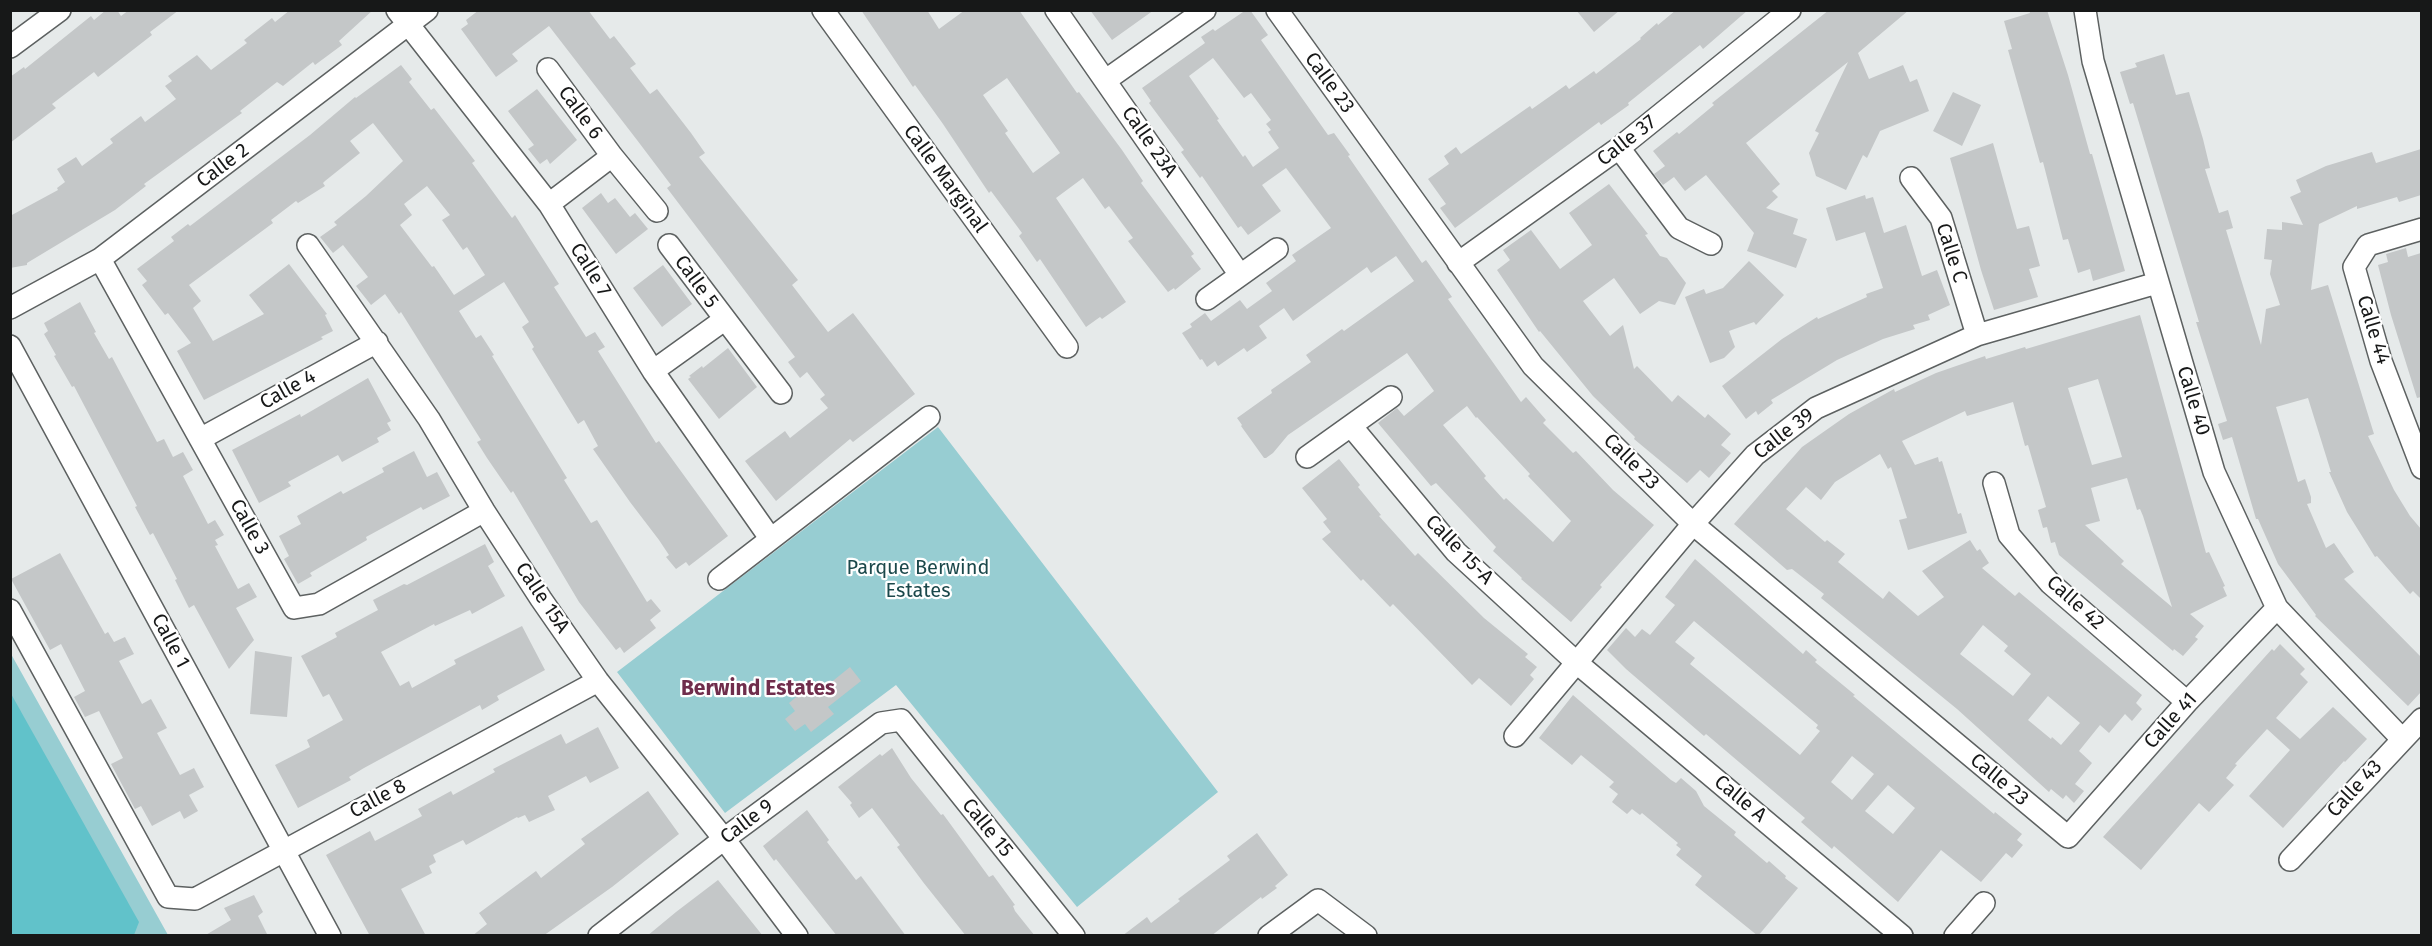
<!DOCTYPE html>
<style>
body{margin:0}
#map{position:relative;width:2432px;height:946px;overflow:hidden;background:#e6eaea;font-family:"Fira Sans",sans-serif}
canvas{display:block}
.frame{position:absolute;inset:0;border:12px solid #171818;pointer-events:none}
</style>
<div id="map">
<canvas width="2432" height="946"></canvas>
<div class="frame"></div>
</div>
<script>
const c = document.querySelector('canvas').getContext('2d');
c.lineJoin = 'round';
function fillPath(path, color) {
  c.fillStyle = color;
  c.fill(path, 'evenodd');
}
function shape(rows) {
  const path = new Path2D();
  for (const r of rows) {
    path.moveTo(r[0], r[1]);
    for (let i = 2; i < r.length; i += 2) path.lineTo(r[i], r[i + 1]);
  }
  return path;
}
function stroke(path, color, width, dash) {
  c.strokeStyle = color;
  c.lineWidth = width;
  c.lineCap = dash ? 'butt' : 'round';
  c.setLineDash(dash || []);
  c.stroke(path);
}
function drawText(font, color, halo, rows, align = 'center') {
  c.font = font + ' "Fira Sans",sans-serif';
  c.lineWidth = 4.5;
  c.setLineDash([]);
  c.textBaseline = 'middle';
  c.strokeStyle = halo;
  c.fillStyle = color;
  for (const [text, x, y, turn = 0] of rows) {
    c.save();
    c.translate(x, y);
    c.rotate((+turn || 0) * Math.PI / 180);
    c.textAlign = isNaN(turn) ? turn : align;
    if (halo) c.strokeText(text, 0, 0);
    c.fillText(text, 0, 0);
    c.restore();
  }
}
fillPath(shape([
 [938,427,1218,792,1077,907,896,685,725,813,617,672],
 [11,654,168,935,11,935]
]), '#97cdd2');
fillPath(shape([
 [10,692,139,922,134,935,11,935]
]), '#61c2ca');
fillPath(shape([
 [106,10,117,10,121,16,129,10,179,10,150,32,152,35,98,77,94,72,52,104,56,108,10,143,10,77,24,67,25,69,91,16,94,20],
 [290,10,373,10,339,41,342,45,315,65,313,62,283,86,277,82,240,111,242,113,144,184,146,186,115,210,27,263,27,265,10,268,10,216,58,190,57,188,65,182,57,169,76,157,82,166,113,143,110,139,141,116,145,122,176,99,165,86,172,81,168,76,197,55,211,70,247,43,244,40,272,18,275,22],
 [479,10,588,10,610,39,614,36,636,64,630,68,650,94,657,89,691,133,705,153,699,157,798,280,792,285,828,332,853,313,915,394,853,442,850,439,776,501,745,461,785,431,790,438,828,408,820,399,825,395,807,372,800,378,788,362,795,357,667,188,671,185,637,140,549,26,512,54,518,61,496,77,461,29,468,24,466,20],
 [861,10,927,10,939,29,965,10,1019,10,1077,93,1079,92,1122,150,1143,181,1141,183,1194,254,1191,256,1201,269,1175,290,1174,288,1168,292,1128,241,1133,238,1109,206,1105,209,1083,178,1056,198,1126,302,1102,319,1100,317,1086,327,1040,259,1037,262,1019,236,1022,233,991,191,989,193,943,124,915,85,913,87],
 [1007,78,1060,153,1033,173,1005,133,1008,131,983,95],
 [1090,10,1154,10,1112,40],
 [1246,10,1250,10,1268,35,1261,40,1328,135,1334,133,1350,155,1348,156,1422,263,1426,260,1452,297,1448,299,1521,402,1526,397,1546,420,1543,423,1573,453,1576,451,1613,490,1654,525,1600,585,1602,587,1571,622,1521,579,1522,578,1493,551,1496,547,1436,483,1431,486,1378,423,1397,408,1404,416,1434,391,1407,353,1288,435,1273,453,1266,458,1264,458,1241,426,1242,425,1237,418,1272,393,1271,390,1311,362,1306,355,1342,329,1344,331,1414,281,1396,256,1371,273,1367,267,1293,321,1284,308,1259,326,1267,338,1247,352,1244,348,1218,366,1215,361,1207,367,1202,359,1200,360,1182,333,1192,327,1190,324,1205,313,1211,321,1240,300,1247,309,1272,291,1266,283,1296,261,1292,255,1331,228,1286,168,1262,185,1281,211,1248,235,1241,226,1238,228,1202,176,1200,178,1181,152,1184,150,1149,103,1151,101,1142,88,1205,43,1201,37,1213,29,1215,31],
 [1213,58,1244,98,1251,93,1271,120,1266,124,1271,130,1268,132,1279,148,1253,167,1245,155,1243,157,1217,120,1219,119,1189,76],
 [1467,406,1476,418,1477,417,1530,474,1528,476,1571,521,1553,542,1506,498,1504,500,1484,478,1486,476,1443,425],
 [1576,10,1620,10,1594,32],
 [1676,10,1748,10,1703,49,1700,45,1628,103,1629,105,1601,125,1599,122,1455,228,1440,208,1446,204,1428,179,1449,164,1444,156,1456,147,1461,154,1530,106,1532,109,1566,85,1569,89,1594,71,1596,74,1641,39,1640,38,1657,23,1658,25],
 [1829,10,1909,10,1858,53,1869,79,1903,65,1910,82,1917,79,1929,111,1880,131,1867,158,1863,155,1846,190,1816,176,1809,153,1819,133,1815,131,1848,62,1746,143,1780,184,1772,191,1778,197,1766,208,1798,219,1793,234,1807,239,1796,268,1747,251,1754,233,1706,175,1685,191,1674,177,1663,185,1654,174,1665,166,1653,151,1677,132,1679,134,1714,105,1712,103],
 [2029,10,2047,10,2068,75,2090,154,2092,154,2125,271,2093,281,2090,269,2078,273,2068,239,2063,240,2043,162,2040,163,2008,50,2012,49,2004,21,2030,13],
 [2164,54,2176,95,2189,92,2203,139,2210,168,2205,169,2219,213,2228,210,2233,228,2226,230,2261,345,2266,309,2280,305,2270,274,2272,260,2264,259,2267,229,2282,230,2282,222,2303,225,2290,197,2301,192,2296,180,2326,166,2372,152,2376,163,2421,149,2421,195,2399,202,2397,197,2357,209,2357,206,2319,224,2311,290,2328,285,2374,434,2368,436,2394,490,2410,516,2421,529,2421,599,2413,591,2410,594,2377,556,2375,557,2347,512,2329,472,2331,472,2308,398,2276,407,2298,482,2305,479,2311,497,2311,503,2307,504,2326,548,2334,543,2354,572,2344,579,2421,657,2421,692,2408,706,2315,616,2316,615,2278,564,2258,519,2256,519,2232,437,2223,440,2218,424,2227,421,2196,322,2199,322,2133,103,2130,104,2120,72,2137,67,2135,63],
 [401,65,412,79,409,82,431,110,434,108,475,161,472,163,512,218,515,215,559,284,554,287,586,337,595,332,605,347,598,351,656,443,659,441,728,536,689,566,686,562,676,569,666,557,669,555,659,540,630,502,593,449,598,446,584,420,578,424,532,349,534,347,522,327,529,322,504,282,459,311,476,338,481,335,494,355,492,356,567,478,564,480,591,523,597,520,647,602,651,599,661,611,650,620,656,628,624,653,620,647,616,650,579,602,513,491,511,493,487,458,477,442,481,440,401,312,399,314,385,294,371,305,356,286,368,277,343,245,333,253,320,237,337,225,334,222,366,196,403,161,373,123,350,141,360,153,325,181,323,183,325,186,298,203,296,201,271,220,273,223,189,285,201,301,193,308,213,341,264,314,249,295,289,264,327,314,325,315,333,331,321,337,323,339,204,400,177,351,191,343,168,313,165,315,142,285,147,281,137,269,174,241,171,237,188,224,190,226,310,135,355,97,356,98],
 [427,186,450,215,442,220,463,250,467,247,485,275,454,295,434,266,432,267,400,225,412,215,404,204],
 [537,89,577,140,550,164,547,159,540,164,528,149,534,145,508,111],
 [1953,92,1981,105,1962,146,1933,131],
 [1993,143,2017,229,2029,226,2040,266,2029,269,2038,297,1994,310,1981,270,1950,158],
 [1609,184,1648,234,1645,235,1660,256,1667,258,1686,283,1675,305,1659,301,1640,314,1614,278,1583,301,1610,336,1623,325,1634,369,1637,366,1672,402,1678,395,1705,418,1708,414,1731,434,1721,445,1731,453,1709,478,1700,470,1687,483,1634,439,1635,437,1593,396,1540,331,1539,332,1497,270,1510,260,1503,250,1531,230,1560,269,1592,245,1569,213],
 [601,193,608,203,615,198,630,217,635,213,648,229,616,254,582,208],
 [1865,195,1866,199,1873,197,1884,233,1906,225,1922,276,1937,270,1950,305,1928,315,1930,320,1913,325,1915,329,1883,339,1837,360,1771,400,1773,403,1758,415,1756,411,1746,419,1722,386,1782,339,1817,317,1818,319,1867,297,1866,294,1883,288,1865,232,1836,241,1826,208],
 [2406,248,2408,257,2421,253,2421,397,2417,398,2391,315,2378,265,2388,262,2386,254],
 [1749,261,1784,295,1756,325,1754,322,1729,331,1735,347,1724,358,1710,363,1685,297,1704,289,1706,294,1723,288],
 [663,265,692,304,662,327,633,288],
 [80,302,96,332,94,333,109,359,112,357,157,442,164,439,173,457,183,452,193,470,183,476,208,524,215,520,224,535,215,540,218,545,215,546,238,589,249,583,257,597,236,608,254,640,229,669,194,605,189,608,175,580,177,579,153,533,150,535,135,507,137,506,74,386,72,387,54,356,56,355,44,334,48,331,44,323],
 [2140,315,2206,553,2209,552,2225,586,2223,587,2227,596,2190,614,2204,626,2195,637,2198,639,2183,656,2174,649,2173,651,2059,555,2055,542,2051,543,2047,527,2043,528,2038,510,2046,507,2028,445,2025,446,2013,402,1967,416,1965,411,1902,441,1915,465,1938,457,1939,462,1942,461,1958,514,1961,513,1967,533,1908,550,1899,520,1907,518,1891,467,1888,469,1880,454,1835,482,1821,500,1806,487,1786,509,1825,542,1827,540,1845,554,1838,562,1883,599,1889,591,1918,616,1944,597,1922,571,1970,540,1977,551,1980,549,1989,563,1982,568,2015,596,2019,592,2142,695,2136,703,2142,709,2132,721,2125,714,2109,733,2100,725,2079,751,2092,763,2075,784,2084,791,2074,803,2066,795,2063,799,2051,789,2049,792,1957,709,1821,598,1824,594,1792,569,1787,570,1734,524,1802,447,1849,414,1894,389,1895,392,1936,373,1985,356,1986,359,2025,347,2026,349],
 [2098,379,2122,457,2092,465,2068,388],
 [2127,478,2137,510,2140,509,2143,516,2172,607,2121,564,2124,561,2085,525,2100,521,2091,488],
 [1983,625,2008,646,2004,651,2031,674,2013,696,1960,654],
 [2048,696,2080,723,2061,745,2052,737,2051,739,2028,720],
 [728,348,757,387,719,419,688,379,691,377,689,376,702,366,703,368],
 [368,378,391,421,387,423,391,430,377,438,379,442,342,462,338,455,288,482,291,486,259,503,232,450,300,414,301,417],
 [414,451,427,477,437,472,450,496,423,510,421,507,366,537,367,540,310,573,312,576,298,584,284,559,289,556,279,536,301,524,297,516,341,491,343,494,384,472,382,468],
 [1339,459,1360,485,1358,487,1381,515,1379,516,1415,556,1418,553,1484,618,1528,654,1525,657,1537,667,1530,675,1534,679,1511,706,1479,678,1472,685,1393,604,1390,607,1363,579,1361,581,1322,539,1331,532,1323,522,1327,519,1302,488],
 [485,544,494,562,488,566,505,596,472,614,470,610,435,626,434,624,381,652,400,686,409,681,412,688,456,664,454,660,522,626,545,670,497,696,499,700,482,710,480,705,364,768,349,777,351,780,298,808,275,765,310,747,307,740,343,720,329,694,323,697,301,656,337,637,335,633,378,610,373,600,404,584,407,585],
 [60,553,105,634,108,632,114,642,125,637,134,654,119,661,142,704,151,699,167,728,157,733,180,775,194,768,204,787,189,795,198,811,184,819,180,811,152,826,141,806,135,809,111,764,123,758,99,711,85,717,74,697,85,691,61,644,50,650,11,579],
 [1695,559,1803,654,1806,650,1817,660,1815,662,1855,695,1853,696,1994,814,1995,812,2022,834,2017,840,2023,845,2012,858,2006,853,1981,882,1941,850,1898,902,1834,846,1832,849,1801,822,1805,818,1706,734,1704,736,1626,669,1607,650,1626,628,1635,637,1642,629,1650,635,1675,605,1665,597],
 [1694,621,1818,725,1816,728,1820,731,1800,755,1690,664,1695,658,1675,642],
 [1852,756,1874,774,1852,800,1831,782],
 [1888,785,1915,808,1893,834,1865,811],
 [2280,644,2305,669,2300,674,2308,682,2276,718,2300,739,2333,707,2367,739,2345,762,2344,761,2283,828,2249,796,2290,750,2267,729,2235,764,2237,765,2226,778,2234,785,2209,812,2199,803,2141,870,2103,837,2272,649,2274,651],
 [255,651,292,657,287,717,250,714],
 [850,667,861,681,828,707,834,714,811,732,805,724,795,731,785,719,795,711,789,703,811,685,818,693],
 [1573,695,1671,780,1676,783,1681,778,1696,791,1704,806,1736,832,1734,835,1767,863,1769,861,1786,876,1785,878,1798,888,1758,936,1695,885,1702,876,1676,855,1681,849,1676,845,1678,843,1642,813,1640,815,1632,809,1627,814,1612,802,1618,794,1609,787,1614,782,1581,755,1572,765,1539,738],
 [598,727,619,768,590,783,586,776,548,796,555,810,529,822,525,815,518,818,517,817,466,845,463,840,433,855,436,862,429,866,432,873,401,889,426,936,370,936,326,855,370,831,375,841,422,816,418,809,451,791,453,795,495,772,493,769,561,734,566,744],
 [892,748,911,778,941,815,943,814,989,877,993,875,1015,905,1013,906,1015,911,1035,936,966,936,923,882,897,847,900,845,872,808,859,818,850,805,852,803,838,787,880,754,882,756],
 [648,791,679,834,612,887,543,936,472,936,487,924,479,913,536,871,541,878,585,844,581,839],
 [807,810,829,840,827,842,856,880,861,876,906,936,837,936,776,859,774,861,763,846],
 [1257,833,1288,875,1275,886,1277,888,1262,899,1261,897,1211,936,1122,936,1147,917,1151,923,1180,901,1178,899,1230,860,1227,856],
 [718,880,763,936,647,936,676,912],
 [254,895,263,912,258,916,268,936,204,936,231,920,224,908]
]), '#c4c7c8');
const minor = shape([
 [397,10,549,204,653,371,770,538],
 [823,10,1067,347],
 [1056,10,1240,275],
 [1277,10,1533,366,1693,524,2068,837,2187,702,2277,608],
 [2085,10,2093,61,2214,472,2277,608,2402,739],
 [10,47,60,10],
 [548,69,612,156,657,211],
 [1106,80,1205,10],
 [1619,148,1679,228,1711,244],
 [1911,178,1941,218,1977,335],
 [549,204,612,156],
 [2422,229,2368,245,2354,267,2381,361,2422,468],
 [308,245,429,419,484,511,541,599,598,681,724,839,797,936],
 [669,245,781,393],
 [100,259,294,608,319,604,484,511],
 [1458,263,1619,148,1790,10],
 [1207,299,1277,249],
 [10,308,100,259,427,10],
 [10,346,330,936],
 [653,371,724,320],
 [1351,426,1456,552,1577,663,1902,936],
 [200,439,377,342],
 [1307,457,1391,397],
 [1994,483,2009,535,2050,583,2187,702],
 [719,579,929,417],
 [10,610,168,897,195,899,598,681],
 [1515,736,1693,524,1755,455,1816,408,1977,335,2157,283],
 [2290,860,2422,719],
 [599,936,724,839,881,723,901,720,1074,936],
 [1269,936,1318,900,1366,936],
 [1955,936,1984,903]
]);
stroke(minor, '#5d6161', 24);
stroke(minor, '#fff', 21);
drawText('20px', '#171818', '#fff', [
 ["Calle 23",1329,83,54],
 ["Calle 6",580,113,54],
 ["Calle 37",1627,141,-38],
 ["Calle 23A",1149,142,55],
 ["Calle 2",223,166,-37],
 ["Calle Marginal",945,179,54],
 ["Calle C",1951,253,72],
 ["Calle 7",590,270,58],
 ["Calle 5",696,282,54],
 ["Calle 44",2373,330,73],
 ["Calle 4",288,390,-29],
 ["Calle 40",2193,401,73],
 ["Calle 39",1784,434,-38],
 ["Calle 23",1631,462,45],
 ["Calle 3",249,527,61],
 ["Calle 15-A",1459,550,46],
 ["Calle 15A",542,598,56],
 ["Calle 42",2075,603,42],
 ["Calle 1",170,641,62],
 ["Calle 41",2171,721,-48],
 ["Calle 23",1999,780,40],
 ["Calle 43",2355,789,-47],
 ["Calle 8",378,799,-28],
 ["Calle A",1740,799,40],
 ["Calle 9",747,822,-37],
 ["Calle 15",987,828,51]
]);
drawText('20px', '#1b484b', '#fff', [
 ["Parque Berwind",918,568],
 ["Estates",918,591]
]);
drawText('bold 21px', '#6f2d4c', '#fff', [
 ["Berwind Estates",758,689]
]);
</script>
